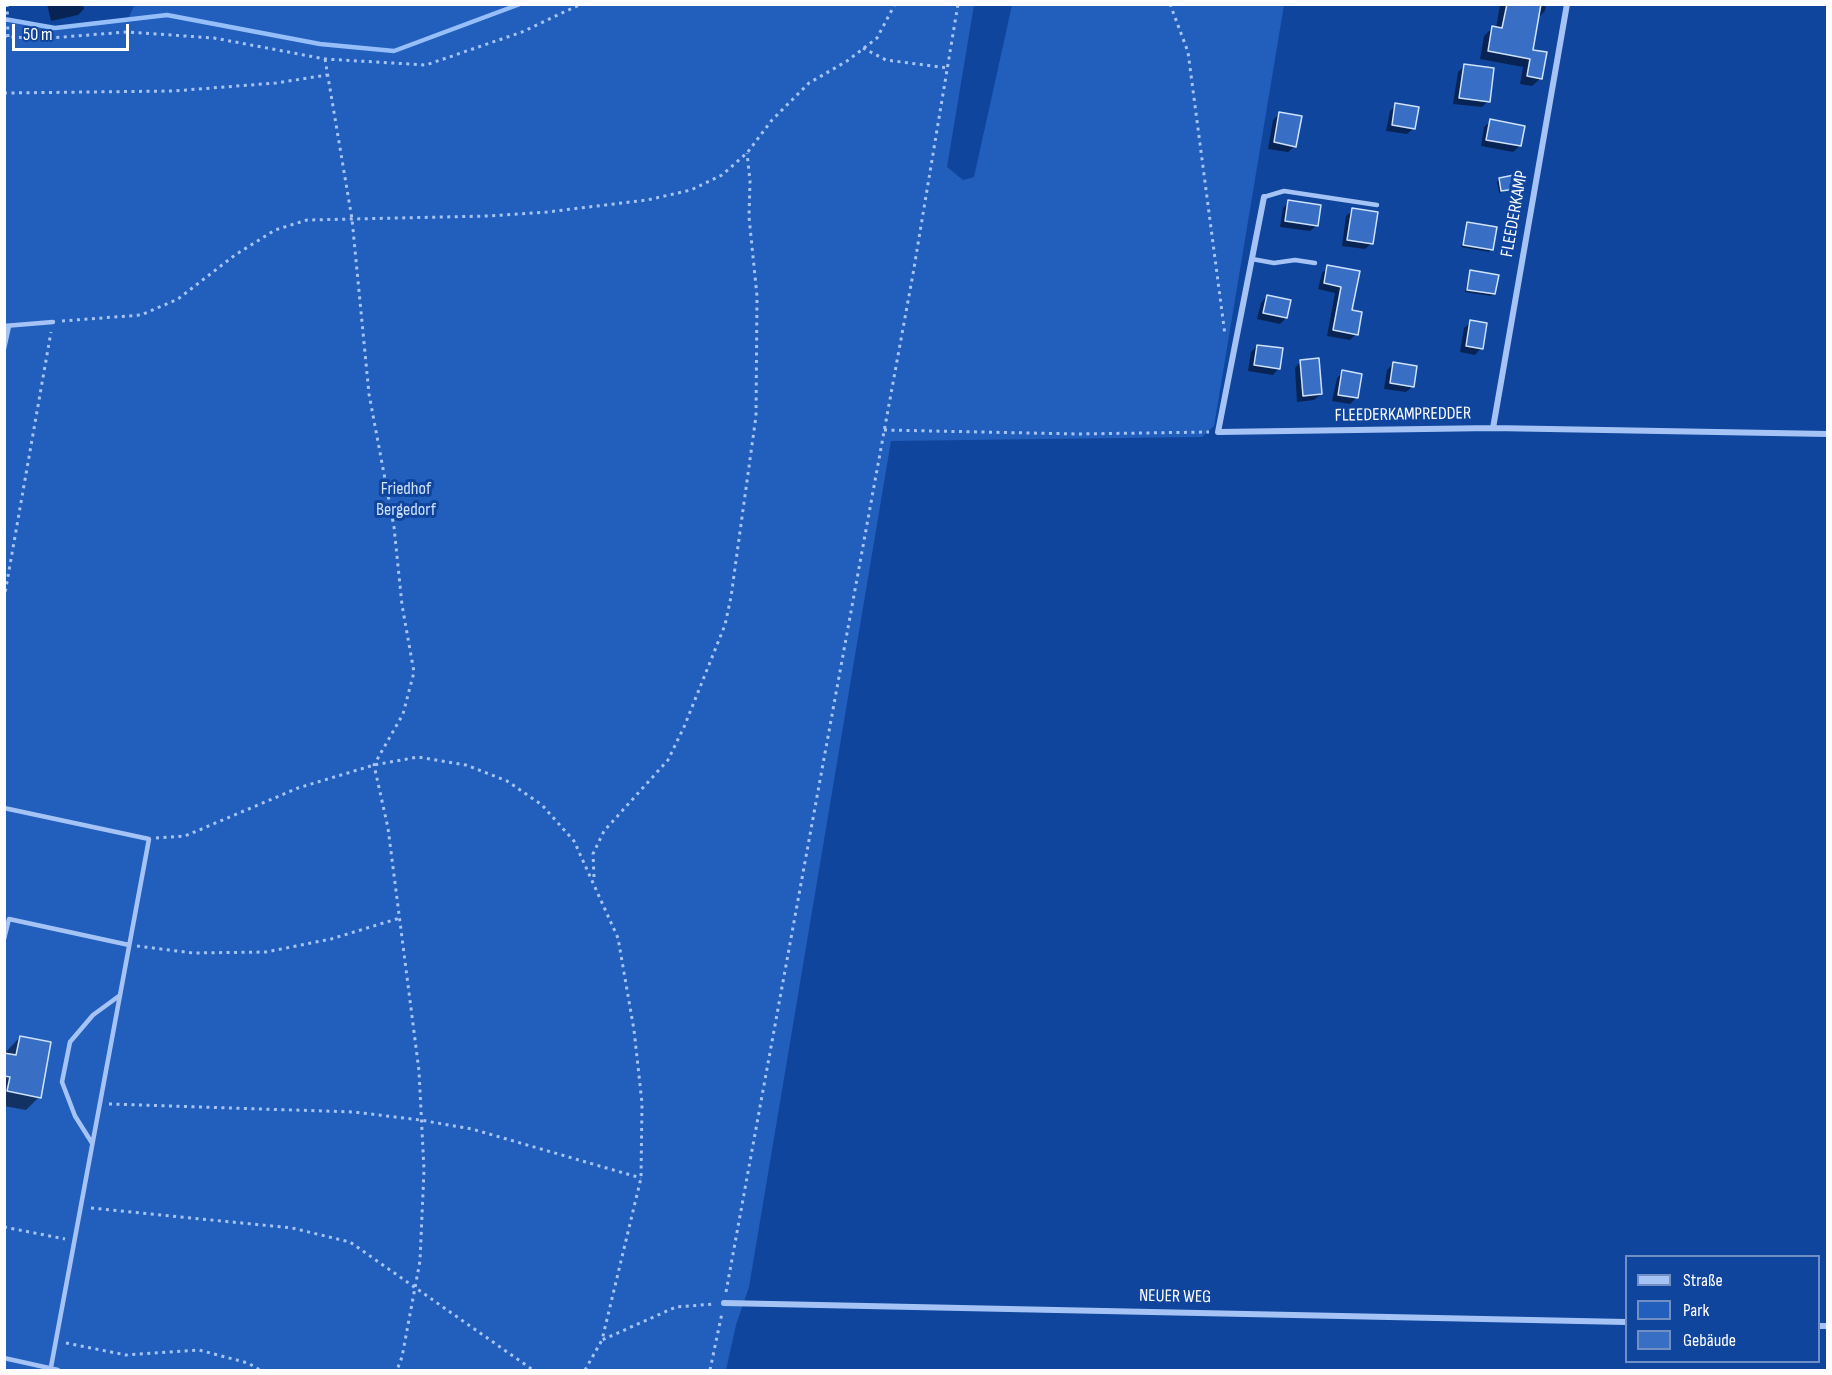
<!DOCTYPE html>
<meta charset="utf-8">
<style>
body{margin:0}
#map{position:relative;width:1832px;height:1375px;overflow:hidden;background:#10459d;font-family:"Sofia Sans Condensed",sans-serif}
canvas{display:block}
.frame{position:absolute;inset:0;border:6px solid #fff;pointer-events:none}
.legend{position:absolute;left:1625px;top:1255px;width:195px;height:108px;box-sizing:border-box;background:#10459d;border:2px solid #708fc4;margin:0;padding:8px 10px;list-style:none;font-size:18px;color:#fff}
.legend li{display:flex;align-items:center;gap:12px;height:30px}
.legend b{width:30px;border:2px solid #708fc4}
.scale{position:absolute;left:12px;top:24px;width:117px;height:27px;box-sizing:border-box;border:3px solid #fff;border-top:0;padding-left:8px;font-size:18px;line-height:21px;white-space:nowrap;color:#fff;-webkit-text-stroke:4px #10459d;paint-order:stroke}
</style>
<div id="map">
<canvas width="1832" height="1375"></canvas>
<div class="frame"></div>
<ul class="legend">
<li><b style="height:8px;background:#a5c4f5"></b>Straße</li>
<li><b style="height:16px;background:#225ebc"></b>Park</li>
<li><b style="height:16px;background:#386fc5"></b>Gebäude</li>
</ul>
<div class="scale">50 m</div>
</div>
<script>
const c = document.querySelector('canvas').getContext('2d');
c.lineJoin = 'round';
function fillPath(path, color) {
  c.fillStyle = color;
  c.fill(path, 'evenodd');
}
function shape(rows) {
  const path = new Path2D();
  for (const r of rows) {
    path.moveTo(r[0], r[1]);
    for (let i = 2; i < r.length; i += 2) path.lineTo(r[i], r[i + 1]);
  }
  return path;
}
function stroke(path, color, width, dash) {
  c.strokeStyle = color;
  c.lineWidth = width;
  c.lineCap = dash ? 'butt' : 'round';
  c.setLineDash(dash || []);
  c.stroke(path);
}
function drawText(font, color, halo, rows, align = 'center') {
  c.font = font + ' "Sofia Sans Condensed",sans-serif';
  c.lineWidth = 6;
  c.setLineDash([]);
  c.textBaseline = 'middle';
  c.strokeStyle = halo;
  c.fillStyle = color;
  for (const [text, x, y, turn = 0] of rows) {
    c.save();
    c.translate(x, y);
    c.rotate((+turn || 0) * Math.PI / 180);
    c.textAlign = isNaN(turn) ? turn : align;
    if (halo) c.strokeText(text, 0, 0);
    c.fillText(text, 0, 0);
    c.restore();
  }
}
fillPath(shape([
 [135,4,974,5,947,167,963,180,974,177,1012,5,1284,5,1214,426,1202,437,891,441,749,1287,736,1325,726,1370,5,1370,5,19,55,28,128,19]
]), '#225ebc');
fillPath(shape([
 [47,4,83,4,84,9,78,15,51,21],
 [1500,4,1546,4,1545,11,1537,19,1531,51,1541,78,1532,86,1520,84,1523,67,1480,59,1484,36,1493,27,1496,28],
 [1464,66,1488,101,1482,107,1453,104,1458,72],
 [1396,105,1414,128,1407,134,1386,131,1390,111],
 [1280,113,1295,146,1288,152,1268,149,1273,120],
 [1491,121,1520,146,1513,152,1481,146,1484,127],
 [1499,179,1514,188,1499,193,1497,182],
 [1289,202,1317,225,1310,231,1280,227,1283,208],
 [1353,210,1372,243,1365,249,1342,246,1346,216],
 [1467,224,1491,249,1489,252,1461,247],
 [1328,267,1358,273,1350,311,1356,334,1350,340,1327,336,1335,293,1318,289,1322,273],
 [1470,271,1494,294,1491,296,1465,292],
 [1267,296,1286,318,1280,324,1257,319,1261,303],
 [1471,322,1481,348,1475,355,1460,352,1464,328],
 [1257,346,1279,368,1273,375,1248,371,1251,352],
 [1301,361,1321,394,1314,400,1297,402,1295,368],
 [1394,363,1413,386,1406,392,1384,389,1387,370],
 [1343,372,1356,398,1350,404,1332,401,1337,378],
 [20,1037,39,1097,26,1110,4,1106,4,1054]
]), '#0007');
stroke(shape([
 [4,19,55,28,167,15,320,44,394,51,520,4]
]), '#96bef8', 4.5);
const building = shape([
 [1507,4,1541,4,1533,50,1547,52,1542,79,1527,76,1530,59,1488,51,1492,26,1502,28,1507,4],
 [1464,64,1494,68,1490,102,1459,98,1464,64],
 [1395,103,1419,107,1415,129,1392,125,1395,103],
 [1279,112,1302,116,1296,147,1274,142,1279,112],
 [1490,119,1525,126,1521,146,1486,140,1490,119],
 [1514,175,1516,189,1501,191,1499,178,1514,175],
 [1288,200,1321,205,1318,226,1285,221,1288,200],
 [1352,208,1378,212,1373,244,1347,240,1352,208],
 [1467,222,1497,227,1493,250,1463,245,1467,222],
 [1327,265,1360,271,1352,310,1362,312,1358,335,1333,330,1341,287,1324,283,1327,265],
 [1470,270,1499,275,1495,294,1467,290,1470,270],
 [1267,295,1291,300,1287,318,1263,313,1267,295],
 [1470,320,1487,323,1483,349,1466,346,1470,320],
 [1257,345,1283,348,1280,369,1254,365,1257,345],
 [1319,358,1322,394,1303,396,1300,360,1319,358],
 [1393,362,1417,366,1414,387,1390,383,1393,362],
 [1342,370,1362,374,1358,398,1338,395,1342,370],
 [20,1036,51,1042,41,1098,7,1091,10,1077,4,1076,4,1053,16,1055,20,1036]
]);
fillPath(building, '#386fc5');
stroke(building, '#cee1fe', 1.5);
stroke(shape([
 [7,4,8,37],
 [1170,4,1188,52,1225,335],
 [4,36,37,39,127,32,214,38,325,59,426,65,522,32,581,4],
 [863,48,886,60,948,68],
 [325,59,352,219,369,394,394,527,402,605,414,672,403,714,374,765,388,828,419,1071,424,1170,420,1261,402,1357,397,1370],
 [4,93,173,91,276,83,327,75],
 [62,321,141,315,178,299,235,255,275,230,307,220,489,216,547,212,647,200,691,190,722,175,747,153,772,120,809,83,847,61,877,38,895,4],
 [884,430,1078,434,1209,432],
 [4,599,51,332],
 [156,838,185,836,298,788,374,765,418,757,466,765,507,781,542,805,574,841,618,938,634,1030,642,1103,641,1178,602,1340,676,1307,715,1304],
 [594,877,593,854,604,831,668,760,684,727,725,625,731,597,756,416,757,296,749,217,750,181,747,153],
 [137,946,193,953,266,952,331,939,400,918],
 [109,1104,354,1112,420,1120,472,1129,641,1178],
 [91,1208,292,1228,350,1242,533,1370],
 [4,1227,65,1239],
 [726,1292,913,274,958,4],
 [66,1343,126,1355,199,1350,248,1363,260,1370],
 [585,1370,602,1340],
 [710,1370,722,1313]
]), '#a5c4f5', 3, [3, 4.5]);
stroke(shape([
 [1264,197,1284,191,1377,205],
 [1252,259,1274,263,1295,260,1315,263],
 [4,326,53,322],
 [4,349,9,326],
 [4,808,149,839,51,1367],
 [4,939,9,919,129,945],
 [92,1143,75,1116,62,1082,70,1042,93,1015,119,996],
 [4,1358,58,1370]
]), '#a5c4f5', 4.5);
stroke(shape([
 [1264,197,1218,432,1493,428,1828,434],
 [1493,428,1567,4],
 [724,1303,1626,1322],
 [1818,1326,1828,1326]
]), '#a5c4f5', 6);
drawText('18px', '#fff', '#10459d', [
 ["FLEEDERKAMP",1515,214,-80],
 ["FLEEDERKAMPREDDER",1403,415,-1],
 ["NEUER WEG",1175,1297,1]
]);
drawText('18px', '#cee1fe', '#10459d', [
 ["Friedhof",406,489],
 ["Bergedorf",406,510]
]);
</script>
